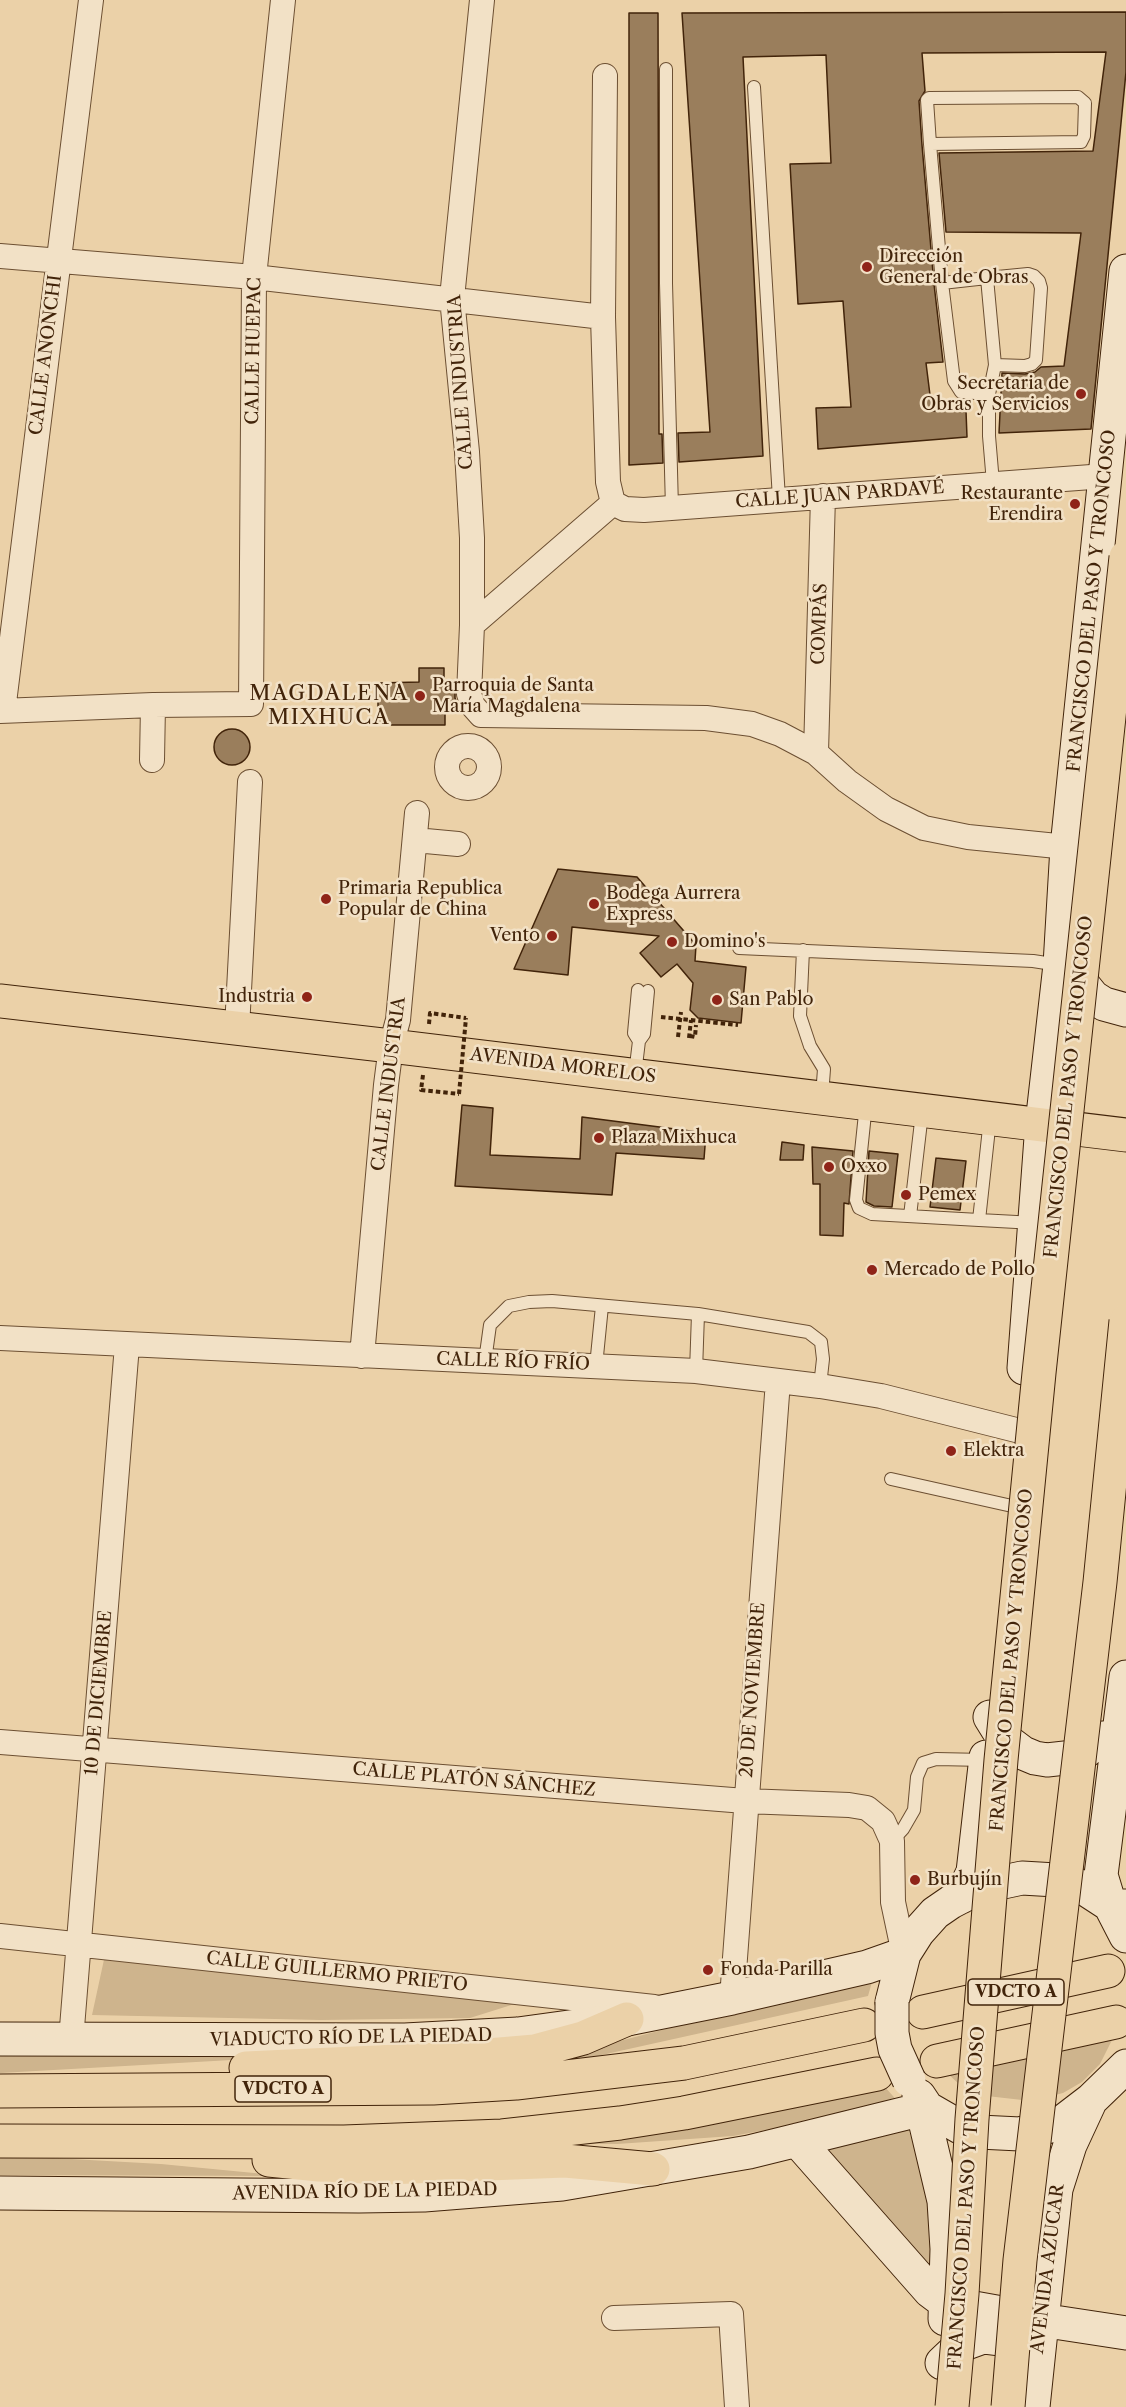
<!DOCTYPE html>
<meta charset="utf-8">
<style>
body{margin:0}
canvas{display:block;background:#ebd1a8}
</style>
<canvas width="1126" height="2407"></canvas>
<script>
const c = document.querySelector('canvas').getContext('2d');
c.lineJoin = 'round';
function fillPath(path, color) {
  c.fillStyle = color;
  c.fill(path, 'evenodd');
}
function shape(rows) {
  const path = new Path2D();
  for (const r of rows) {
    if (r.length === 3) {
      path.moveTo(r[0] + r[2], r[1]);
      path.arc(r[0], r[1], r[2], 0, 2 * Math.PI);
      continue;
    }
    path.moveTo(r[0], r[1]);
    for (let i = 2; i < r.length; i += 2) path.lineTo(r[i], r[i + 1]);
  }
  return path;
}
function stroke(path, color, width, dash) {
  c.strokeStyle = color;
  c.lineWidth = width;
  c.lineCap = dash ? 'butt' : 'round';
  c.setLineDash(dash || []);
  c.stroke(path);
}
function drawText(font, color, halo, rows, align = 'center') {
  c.font = font + ' "Libre Caslon Text",serif';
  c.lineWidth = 5;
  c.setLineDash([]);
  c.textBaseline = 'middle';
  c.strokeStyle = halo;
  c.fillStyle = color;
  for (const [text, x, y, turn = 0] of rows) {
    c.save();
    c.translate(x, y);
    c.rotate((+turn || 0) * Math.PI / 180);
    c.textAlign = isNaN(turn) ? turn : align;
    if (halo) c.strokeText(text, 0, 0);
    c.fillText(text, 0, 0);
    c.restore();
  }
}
fillPath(shape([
 [105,1955,524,2001,470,2018,321,2020,92,2015],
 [874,1975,868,1996,579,2060,531,2064],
 [1115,2034,1100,2064,1082,2082,1063,2093,1031,2101,978,2095,960,2085,946,2072],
 [367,2052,214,2061,0,2073,0,2054],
 [884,2086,901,2105,733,2136,617,2144,562,2144],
 [908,2128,935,2215,938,2280,822,2147],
 [0,2155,161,2164,285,2176,0,2175]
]), '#ceb48d');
const building = shape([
 [1126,12,1126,72,1091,429,999,433,1002,373,1025,374,1035,372,1041,367,1064,366,1081,233,946,232,939,153,1093,151,1106,52,922,53,925,91,919,101,922,145,934,284,943,362,926,363,932,411,966,411,967,437,818,449,816,408,851,407,843,301,798,304,790,164,831,163,826,55,743,57,763,456,679,462,678,433,710,432,682,13,1126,12],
 [629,13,658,13,659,434,662,434,663,463,629,465,629,13],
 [419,668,444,668,444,683,455,683,455,698,459,709,445,709,445,725,378,725,378,683,419,682,419,668],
 [232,747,18],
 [558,869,637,877,696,945,695,961,746,967,741,1023,698,1018,690,1010,693,983,677,964,661,977,640,953,659,936,572,927,568,975,514,969,558,869],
 [462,1105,493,1108,490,1155,580,1159,582,1117,706,1133,704,1159,616,1153,612,1195,455,1186,462,1105],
 [782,1142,804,1145,803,1160,780,1160,782,1142],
 [812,1147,853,1151,849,1204,844,1203,843,1236,820,1235,820,1184,813,1184,812,1147],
 [869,1151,898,1154,892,1207,874,1206,866,1202,869,1151],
 [936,1158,966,1161,960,1210,930,1207,936,1158]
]);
fillPath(building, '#9a7e5c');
stroke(building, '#42240a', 1.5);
const lane = shape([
 [666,69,666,283,672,508],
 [754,87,779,499],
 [930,144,1081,142,1084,136,1085,103,1078,97,929,98,927,100,930,144,942,283,954,381,961,392,989,394],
 [987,278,1028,274,1034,276,1039,281,1041,288,1036,360,1032,364,1025,366,995,365],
 [942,283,987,278,995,365,989,394,989,436,993,483],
 [739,948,1033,961,1059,965],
 [803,950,800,1016,810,1046,824,1069,822,1096],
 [638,990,634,1033,639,1041],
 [635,1074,639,1041,644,1034,648,991],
 [866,1104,856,1200,859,1208,872,1214,979,1220,990,1119],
 [910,1216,922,1113],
 [979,1220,1035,1223],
 [485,1361,490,1325,509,1306,529,1302,552,1301,698,1314,808,1332,821,1342,823,1359,820,1386],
 [596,1366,602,1306],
 [696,1371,698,1314],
 [891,1479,1012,1506],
 [892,1841,903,1829,914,1810,917,1777,923,1763,936,1759,985,1760]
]);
const street = shape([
 [482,0,452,298,467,452,472,538,472,625,469,694,473,706,481,715,706,718,752,724,780,734,816,753,847,781,886,809,924,828,968,837,1067,847],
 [605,76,603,317,608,482,613,503],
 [0,256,254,277,603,317],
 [472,625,613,503,625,509,644,510,1105,476],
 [0,711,153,705,251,704,254,277,283,0],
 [3,711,91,0],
 [468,767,21],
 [816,753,823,496],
 [152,760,153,705],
 [415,840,458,844],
 [237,1028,250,782],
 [0,1338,696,1371,820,1386,881,1396,1020,1431],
 [362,1356,386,1085,391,1046,398,1020,417,813],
 [0,1742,745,1801,849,1805,867,1808,883,1821,892,1841,893,1902,904,1954],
 [0,1936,654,2007],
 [732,1998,778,1381],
 [71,2040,127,1345],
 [614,2318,731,2314,737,2407]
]);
const secondary = shape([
 [1064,968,1076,976,1093,997,1104,1004,1126,1010],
 [1024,1368,1042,1124,1060,965,1067,847,1126,271],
 [1126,1677,1101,1875,1110,1905,1126,1936],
 [990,1717,1003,1738,1023,1753,1035,1758,1047,1760,1074,1757,1086,1751,1102,1738],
 [961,1897,973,1872,986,1757],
 [892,2002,904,1954,918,1932,935,1913,951,1902,980,1887,1022,1878,1056,1880,1073,1883,1087,1890,1110,1905,1126,1906],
 [0,2039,405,2040,518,2034,627,2019,732,1998,867,1967,904,1954],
 [919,2096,927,2108,925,2121,944,2201,947,2249,945,2319],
 [797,2140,930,2291,946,2303,1041,2320,1126,2333],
 [0,2193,359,2196,424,2195,562,2184,749,2152,927,2108,960,2127,979,2132,1020,2134,1061,2123,1091,2100,1126,2066],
 [942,2363,961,2345,983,2337,1007,2340,1017,2345,1032,2362],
 [1033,2407,1056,2189,1070,2145,1089,2104]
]);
const primary = shape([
 [0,1001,391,1046,1126,1135]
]);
const highway = shape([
 [923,2012,1108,1971],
 [937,2061,1116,2022],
 [246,2068,441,2059,535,2051,583,2038,627,2019],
 [0,2091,433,2088,516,2083,684,2063,864,2025],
 [0,2141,344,2142,502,2136,620,2123,684,2113,877,2074],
 [269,2160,319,2165,386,2168,565,2161,653,2169]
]);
stroke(lane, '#6c4f32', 14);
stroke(street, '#6c4f32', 26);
stroke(secondary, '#42240a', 35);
stroke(primary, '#42240a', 35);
stroke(highway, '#42240a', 35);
stroke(shape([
 [441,765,447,765],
 [661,1017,738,1025],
 [429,1024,430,1013,466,1018],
 [690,1036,695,1037,696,1025],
 [678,1037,681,1012],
 [689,1038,691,1020],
 [423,1075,421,1090,459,1094]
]), '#42240a', 4, [4.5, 3]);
stroke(lane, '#f2e1c6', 12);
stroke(street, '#f2e1c6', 24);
stroke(secondary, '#f2e1c6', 33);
stroke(primary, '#ebd1a8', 33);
stroke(highway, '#ebd1a8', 33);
const secondaryBridge = shape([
 [892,2002,892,2033,895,2049,909,2080]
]);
const highwayBridge = shape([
 [952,2407,962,2294,972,2119,1001,1760,1039,1373,1126,557],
 [1008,2407,1020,2260,1100,1582,1126,1321]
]);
stroke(secondaryBridge, '#42240a', 35, []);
stroke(highwayBridge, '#42240a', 35, []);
stroke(shape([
 [459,1094,466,1018]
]), '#42240a', 4, [4.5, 3]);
stroke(secondaryBridge, '#f2e1c6', 33);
stroke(highwayBridge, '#ebd1a8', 33);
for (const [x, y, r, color] of [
 [867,267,6,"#8f2418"],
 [1081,394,6,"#8f2418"],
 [1075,504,6,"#8f2418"],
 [420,696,6,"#8f2418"],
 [326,899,6,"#8f2418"],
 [594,904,6,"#8f2418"],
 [552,936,6,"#8f2418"],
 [672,942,6,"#8f2418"],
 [307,997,6,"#8f2418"],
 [717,1000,6,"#8f2418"],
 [599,1138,6,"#8f2418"],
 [829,1167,6,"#8f2418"],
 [906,1195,6,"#8f2418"],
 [872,1270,6,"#8f2418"],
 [951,1451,6,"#8f2418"],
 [915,1880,6,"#8f2418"],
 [708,1970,6,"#8f2418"]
]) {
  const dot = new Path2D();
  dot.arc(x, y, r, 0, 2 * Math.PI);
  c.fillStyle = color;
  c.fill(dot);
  stroke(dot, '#f2e1c6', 2);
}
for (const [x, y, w] of [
 [1016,1992,96],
 [283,2089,96]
]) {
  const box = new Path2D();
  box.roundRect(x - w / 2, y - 13, w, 26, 4.5);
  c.fillStyle = '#f2e1c6';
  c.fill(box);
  stroke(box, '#42240a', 1.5);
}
drawText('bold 16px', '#42240a', null, [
 ["VDCTO A",1016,1992],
 ["VDCTO A",283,2089]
]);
drawText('18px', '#42240a', '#f2e1c6', [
 ["Dirección",879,257],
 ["General de Obras",879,278],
 ["Secretaria de",1069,384,"right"],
 ["Obras y Servicios",1069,405,"right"],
 ["Restaurante",1063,494,"right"],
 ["Erendira",1063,515,"right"],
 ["Parroquia de Santa",432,686],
 ["María Magdalena",432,707],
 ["Primaria Republica",338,889],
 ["Popular de China",338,910],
 ["Bodega Aurrera",606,894],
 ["Express",606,915],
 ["Vento",540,936,"right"],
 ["Domino's",684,942],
 ["Industria",295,997,"right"],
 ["San Pablo",729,1000],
 ["Plaza Mixhuca",611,1138],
 ["Oxxo",841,1167],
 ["Pemex",918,1195],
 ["Mercado de Pollo",884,1270],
 ["Elektra",963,1451],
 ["Burbujín",927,1880],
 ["Fonda Parilla",720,1970]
], 'left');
drawText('18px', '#42240a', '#f2e1c6', [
 ["CALLE HUEPAC",254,351,-89],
 ["CALLE ANONCHI",46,355,-83],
 ["CALLE INDUSTRIA",461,382,-94],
 ["CALLE JUAN PARDAVÉ",840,495,-4],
 ["FRANCISCO DEL PASO Y TRONCOSO",1092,601,-84],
 ["COMPÁS",820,624,-88],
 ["AVENIDA MORELOS",563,1066,7],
 ["CALLE INDUSTRIA",389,1084,-83],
 ["FRANCISCO DEL PASO Y TRONCOSO",1069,1087,-84],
 ["CALLE RÍO FRÍO",513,1362,2],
 ["FRANCISCO DEL PASO Y TRONCOSO",1012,1660,-85],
 ["20 DE NOVIEMBRE",753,1690,-86],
 ["10 DE DICIEMBRE",99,1693,-85],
 ["CALLE PLATÓN SÁNCHEZ",474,1780,5],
 ["CALLE GUILLERMO PRIETO",337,1972,6],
 ["VIADUCTO RÍO DE LA PIEDAD",351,2038,-1],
 ["AVENIDA RÍO DE LA PIEDAD",365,2192,-1],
 ["FRANCISCO DEL PASO Y TRONCOSO",967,2198,-86],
 ["AVENIDA AZUCAR",1048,2269,-83]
]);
c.letterSpacing = '1.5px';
drawText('21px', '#42240a', '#f2e1c6', [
 ["MAGDALENA",329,694],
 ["MIXHUCA",329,718]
]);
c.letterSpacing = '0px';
</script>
